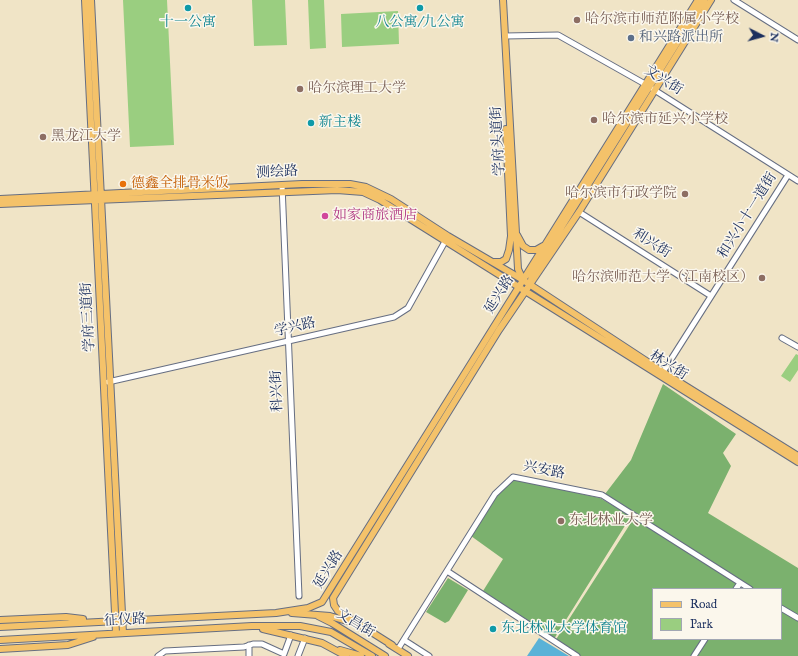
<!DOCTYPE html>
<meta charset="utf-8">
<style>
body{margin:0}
#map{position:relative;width:798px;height:656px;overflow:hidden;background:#f0e4c6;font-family:"IM FELL English",serif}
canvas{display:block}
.legend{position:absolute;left:652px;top:588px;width:130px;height:52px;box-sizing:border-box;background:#fbf7ec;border:1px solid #a1a7b3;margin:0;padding:5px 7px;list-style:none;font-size:12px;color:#1b2f5e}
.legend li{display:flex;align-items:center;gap:8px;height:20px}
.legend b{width:20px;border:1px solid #a1a7b3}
.north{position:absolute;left:742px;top:16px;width:40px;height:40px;-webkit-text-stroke:3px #fbf7ec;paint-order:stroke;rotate:96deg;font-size:11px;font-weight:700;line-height:16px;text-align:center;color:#1b2f5e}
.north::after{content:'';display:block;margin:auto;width:14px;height:18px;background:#1b2f5e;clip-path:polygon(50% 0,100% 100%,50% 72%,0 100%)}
</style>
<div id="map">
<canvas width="798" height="656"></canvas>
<ul class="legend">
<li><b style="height:5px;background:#f4c26a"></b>Road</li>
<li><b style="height:11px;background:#9ace80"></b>Park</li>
</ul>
<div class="north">N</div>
</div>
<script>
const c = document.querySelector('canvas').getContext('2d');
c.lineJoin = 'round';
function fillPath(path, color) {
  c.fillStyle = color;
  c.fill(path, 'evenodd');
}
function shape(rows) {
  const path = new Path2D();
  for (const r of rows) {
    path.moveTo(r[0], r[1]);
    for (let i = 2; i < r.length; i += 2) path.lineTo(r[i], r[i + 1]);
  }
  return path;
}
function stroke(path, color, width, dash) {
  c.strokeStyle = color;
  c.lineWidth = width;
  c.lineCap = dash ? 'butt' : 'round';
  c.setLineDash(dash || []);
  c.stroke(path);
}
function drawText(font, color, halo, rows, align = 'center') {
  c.font = font + ' "IM FELL English","Noto Serif SC",serif';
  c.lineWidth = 3;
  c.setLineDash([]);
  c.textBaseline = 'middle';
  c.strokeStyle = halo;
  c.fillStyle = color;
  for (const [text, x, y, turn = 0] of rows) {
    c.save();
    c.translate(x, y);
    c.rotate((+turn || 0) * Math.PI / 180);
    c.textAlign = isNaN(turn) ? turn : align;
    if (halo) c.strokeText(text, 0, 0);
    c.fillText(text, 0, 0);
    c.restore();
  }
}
fillPath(shape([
 [123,0,167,0,174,145,130,147],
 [252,0,285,0,287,45,254,46],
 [308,0,324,0,326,48,310,49],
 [398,11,399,44,342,47,341,14],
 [796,354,798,355,798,370,790,382,781,376]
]), '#9ace80');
fillPath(shape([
 [663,384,736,434,723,453,731,466,708,513,798,568,798,616,781,606,781,589,754,589,605,494,631,460],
 [513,479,600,498,631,516,554,639,483,591,503,559,471,536,496,496],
 [634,518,737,583,734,589,653,589,653,639,703,639,692,656,579,656,555,641],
 [448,578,468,590,449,621,445,623,426,612],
 [781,610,798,620,798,656,696,656,706,639,781,639]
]), '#7bb16e');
fillPath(shape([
 [539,638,569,656,527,656]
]), '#5ab2d7');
const minor = shape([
 [734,0,798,40],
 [505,36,558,35,645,84,798,181],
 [282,185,299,596],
 [579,212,711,296],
 [782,338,798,347],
 [663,372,788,175],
 [108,382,394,317,408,308,447,238],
 [447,571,577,656],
 [736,589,740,583],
 [781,608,798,618],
 [404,640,429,656],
 [249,645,249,656],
 [398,649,495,494,513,477,602,495,750,589],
 [158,656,165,651,244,647,253,644,262,644,284,654,291,635],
 [298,656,305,638],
 [694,656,705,639]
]);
const major = shape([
 [85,0,116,633],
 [91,0,123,633],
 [503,0,518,269,523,280],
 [0,199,302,184,350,184,366,187,391,199,448,236,523,280,663,372,798,456],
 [0,204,337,190,363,192,380,200,798,462],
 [517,235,523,246,529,250,536,250,543,246],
 [494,262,501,262,506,259,509,250,511,236,506,129],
 [531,280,532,274,704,0],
 [292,613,330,616,350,622],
 [318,616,332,623,385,656],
 [0,620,66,617,83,619],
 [0,627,276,613,308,608,322,602,698,0],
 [263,629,322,643,346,656],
 [0,640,252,626,300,626,331,632,372,656],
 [389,644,408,656],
 [392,645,338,611,334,605,333,598,499,330,579,212,711,0],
 [0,649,68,645,93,637],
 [340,650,361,656]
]);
stroke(minor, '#666e82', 7);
stroke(major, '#666e82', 8);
stroke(minor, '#fff', 5);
stroke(major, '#f4c26a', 6);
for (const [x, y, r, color] of [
 [188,8,4,"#0f9aa8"],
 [420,8,4,"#0f9aa8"],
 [577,20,4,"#8d6e63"],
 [631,38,4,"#5c6f8a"],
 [300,89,4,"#8d6e63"],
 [594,120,4,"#8d6e63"],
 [311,123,4,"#0f9aa8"],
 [43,137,4,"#8d6e63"],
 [123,184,4,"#e8710a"],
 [685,194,4,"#8d6e63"],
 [325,216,4,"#d1479c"],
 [762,278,4,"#8d6e63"],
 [561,521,4,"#8d6e63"],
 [493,629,4,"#0f9aa8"]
]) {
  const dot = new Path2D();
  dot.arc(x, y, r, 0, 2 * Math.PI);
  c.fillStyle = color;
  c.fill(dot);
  stroke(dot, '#fbf7ec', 1.5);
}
drawText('14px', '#785e54', '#fbf7ec', [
 ["哈尔滨市师范附属小学校",585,20],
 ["哈尔滨理工大学",308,89],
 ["哈尔滨市延兴小学校",602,120],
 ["黑龙江大学",51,137],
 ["哈尔滨市行政学院",677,194,"right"],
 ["哈尔滨师范大学（江南校区）",754,278,"right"],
 ["东北林业大学",569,521]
], 'left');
drawText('14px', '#0d838f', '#fbf7ec', [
 ["十一公寓",188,23],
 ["八公寓/九公寓",420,23],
 ["新主楼",319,123,"left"],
 ["东北林业大学体育馆",501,629,"left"]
]);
drawText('14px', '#4e5e75', '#fbf7ec', [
 ["和兴路派出所",639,38]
], 'left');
drawText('14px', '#1b2f5e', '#fbf7ec', [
 ["文兴街",663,81,32],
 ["学府头道街",499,141,-93],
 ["测绘路",277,173,-3],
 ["和兴小十一道街",748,216,-58],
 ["利兴街",651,244,32],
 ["延兴路",500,295,-58],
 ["学府三道街",89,317,-93],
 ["学兴路",295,328,-13],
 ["林兴街",668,366,32],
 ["科兴街",278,391,-92],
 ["兴安路",544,471,11],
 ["延兴路",329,570,-58],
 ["征仪路",125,621,-3],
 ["文昌街",355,624,31]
]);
drawText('14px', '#c56008', '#fbf7ec', [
 ["德鑫全排骨米饭",131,184]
], 'left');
drawText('14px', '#b23c85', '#fbf7ec', [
 ["如家商旅酒店",333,216]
], 'left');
</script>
